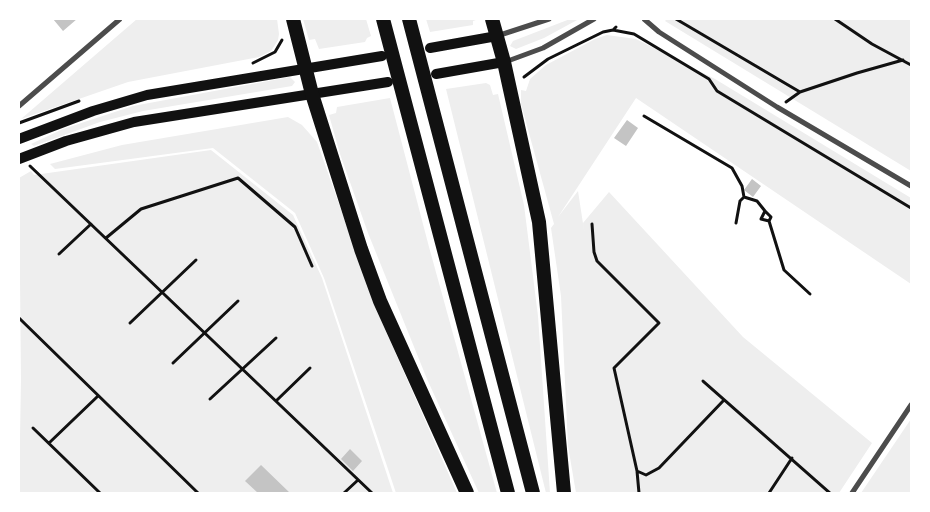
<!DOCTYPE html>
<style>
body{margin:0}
#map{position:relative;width:930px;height:512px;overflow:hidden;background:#fff;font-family:"Roboto Condensed",sans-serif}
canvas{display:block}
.frame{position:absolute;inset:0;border:20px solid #fff;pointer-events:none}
</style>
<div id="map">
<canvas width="930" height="512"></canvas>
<div class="frame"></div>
</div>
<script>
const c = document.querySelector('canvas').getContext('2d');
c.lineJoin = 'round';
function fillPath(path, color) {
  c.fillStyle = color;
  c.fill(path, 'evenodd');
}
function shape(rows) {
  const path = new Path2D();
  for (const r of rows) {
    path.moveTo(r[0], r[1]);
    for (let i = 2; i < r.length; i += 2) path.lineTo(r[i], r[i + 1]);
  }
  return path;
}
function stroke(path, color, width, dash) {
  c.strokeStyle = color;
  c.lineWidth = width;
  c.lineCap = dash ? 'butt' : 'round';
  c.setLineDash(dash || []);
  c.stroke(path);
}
fillPath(shape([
 [137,19,277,19,279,34,278,40,271,51,259,57,128,82,21,119],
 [303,19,366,19,371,36,367,38,365,42,319,49,315,39,309,40],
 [426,19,479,19,473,21,473,25,430,32],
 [570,19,579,19,544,38,516,49,510,46,513,41],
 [667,19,911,19,911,171,665,21],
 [607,35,636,39,715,79,911,198,911,284,636,98,558,217,578,191,586,243,583,223,609,192,743,337,872,443,839,493,576,493,568,446,561,296,551,228,554,224,521,104,521,90,526,91,530,79,546,65,595,39],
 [290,77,295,82,292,86,143,111,100,122,34,146,31,144,63,129,133,106],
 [486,83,490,85,493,95,498,94,524,205,538,316,550,493,546,493,446,89],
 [390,98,429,247,497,493,479,493,427,379,368,233,340,154,329,115,336,113,337,107],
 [288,117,302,125,317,142,377,311,457,493,396,493,324,278,295,213,213,148,55,169,50,164,122,145],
 [211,150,293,215,322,278,393,493,19,493,21,380,19,178,31,171,34,175],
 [911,419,911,493,861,493]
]), '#eee');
fillPath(shape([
 [53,19,77,19,63,31],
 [627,120,638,128,626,146,614,138],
 [752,179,761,186,753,197,744,190],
 [350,449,362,461,353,471,341,459],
 [261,465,290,493,258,493,245,481]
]), '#c4c4c4');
stroke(shape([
 [676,19,800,92],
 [835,19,872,44,911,65],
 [613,30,634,34,709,79,717,91,911,208],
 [253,63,275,52,282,40],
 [524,77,548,59,603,32,613,30,616,27],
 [786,102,800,92,857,73,903,60],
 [644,116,732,168,742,186,744,197,757,201,765,211],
 [19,123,79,101],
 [30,166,372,493],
 [769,221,761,219,765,211,771,217,769,221,784,270,810,294],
 [736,223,740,201,744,197],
 [592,224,594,252,597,261,659,323,614,368,637,471,639,493],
 [106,238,141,209,238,178,295,227,312,266],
 [59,254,91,224],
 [19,318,198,493],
 [130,323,196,260],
 [173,363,238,301],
 [703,381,830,493],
 [210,399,276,338],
 [276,401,310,368],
 [33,428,100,493],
 [49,443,98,396],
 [637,471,646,475,659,468,724,400],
 [344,493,358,480],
 [769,493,792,458]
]), '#111', 3);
stroke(shape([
 [644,19,659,32,777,107,911,186],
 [497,36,549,19],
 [505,62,543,48,594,19],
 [19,106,120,19],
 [852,493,911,405]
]), '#4c4c4c', 5);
stroke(shape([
 [430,48,497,36],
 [436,74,504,62],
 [19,139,93,111,147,95,382,56],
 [19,159,66,141,134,122,388,82]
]), '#111', 10);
stroke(shape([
 [293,19,312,94,361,249,380,301,467,493],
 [383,19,508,493],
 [409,19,533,493],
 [492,19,504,62,539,222,564,493]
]), '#111', 14);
</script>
